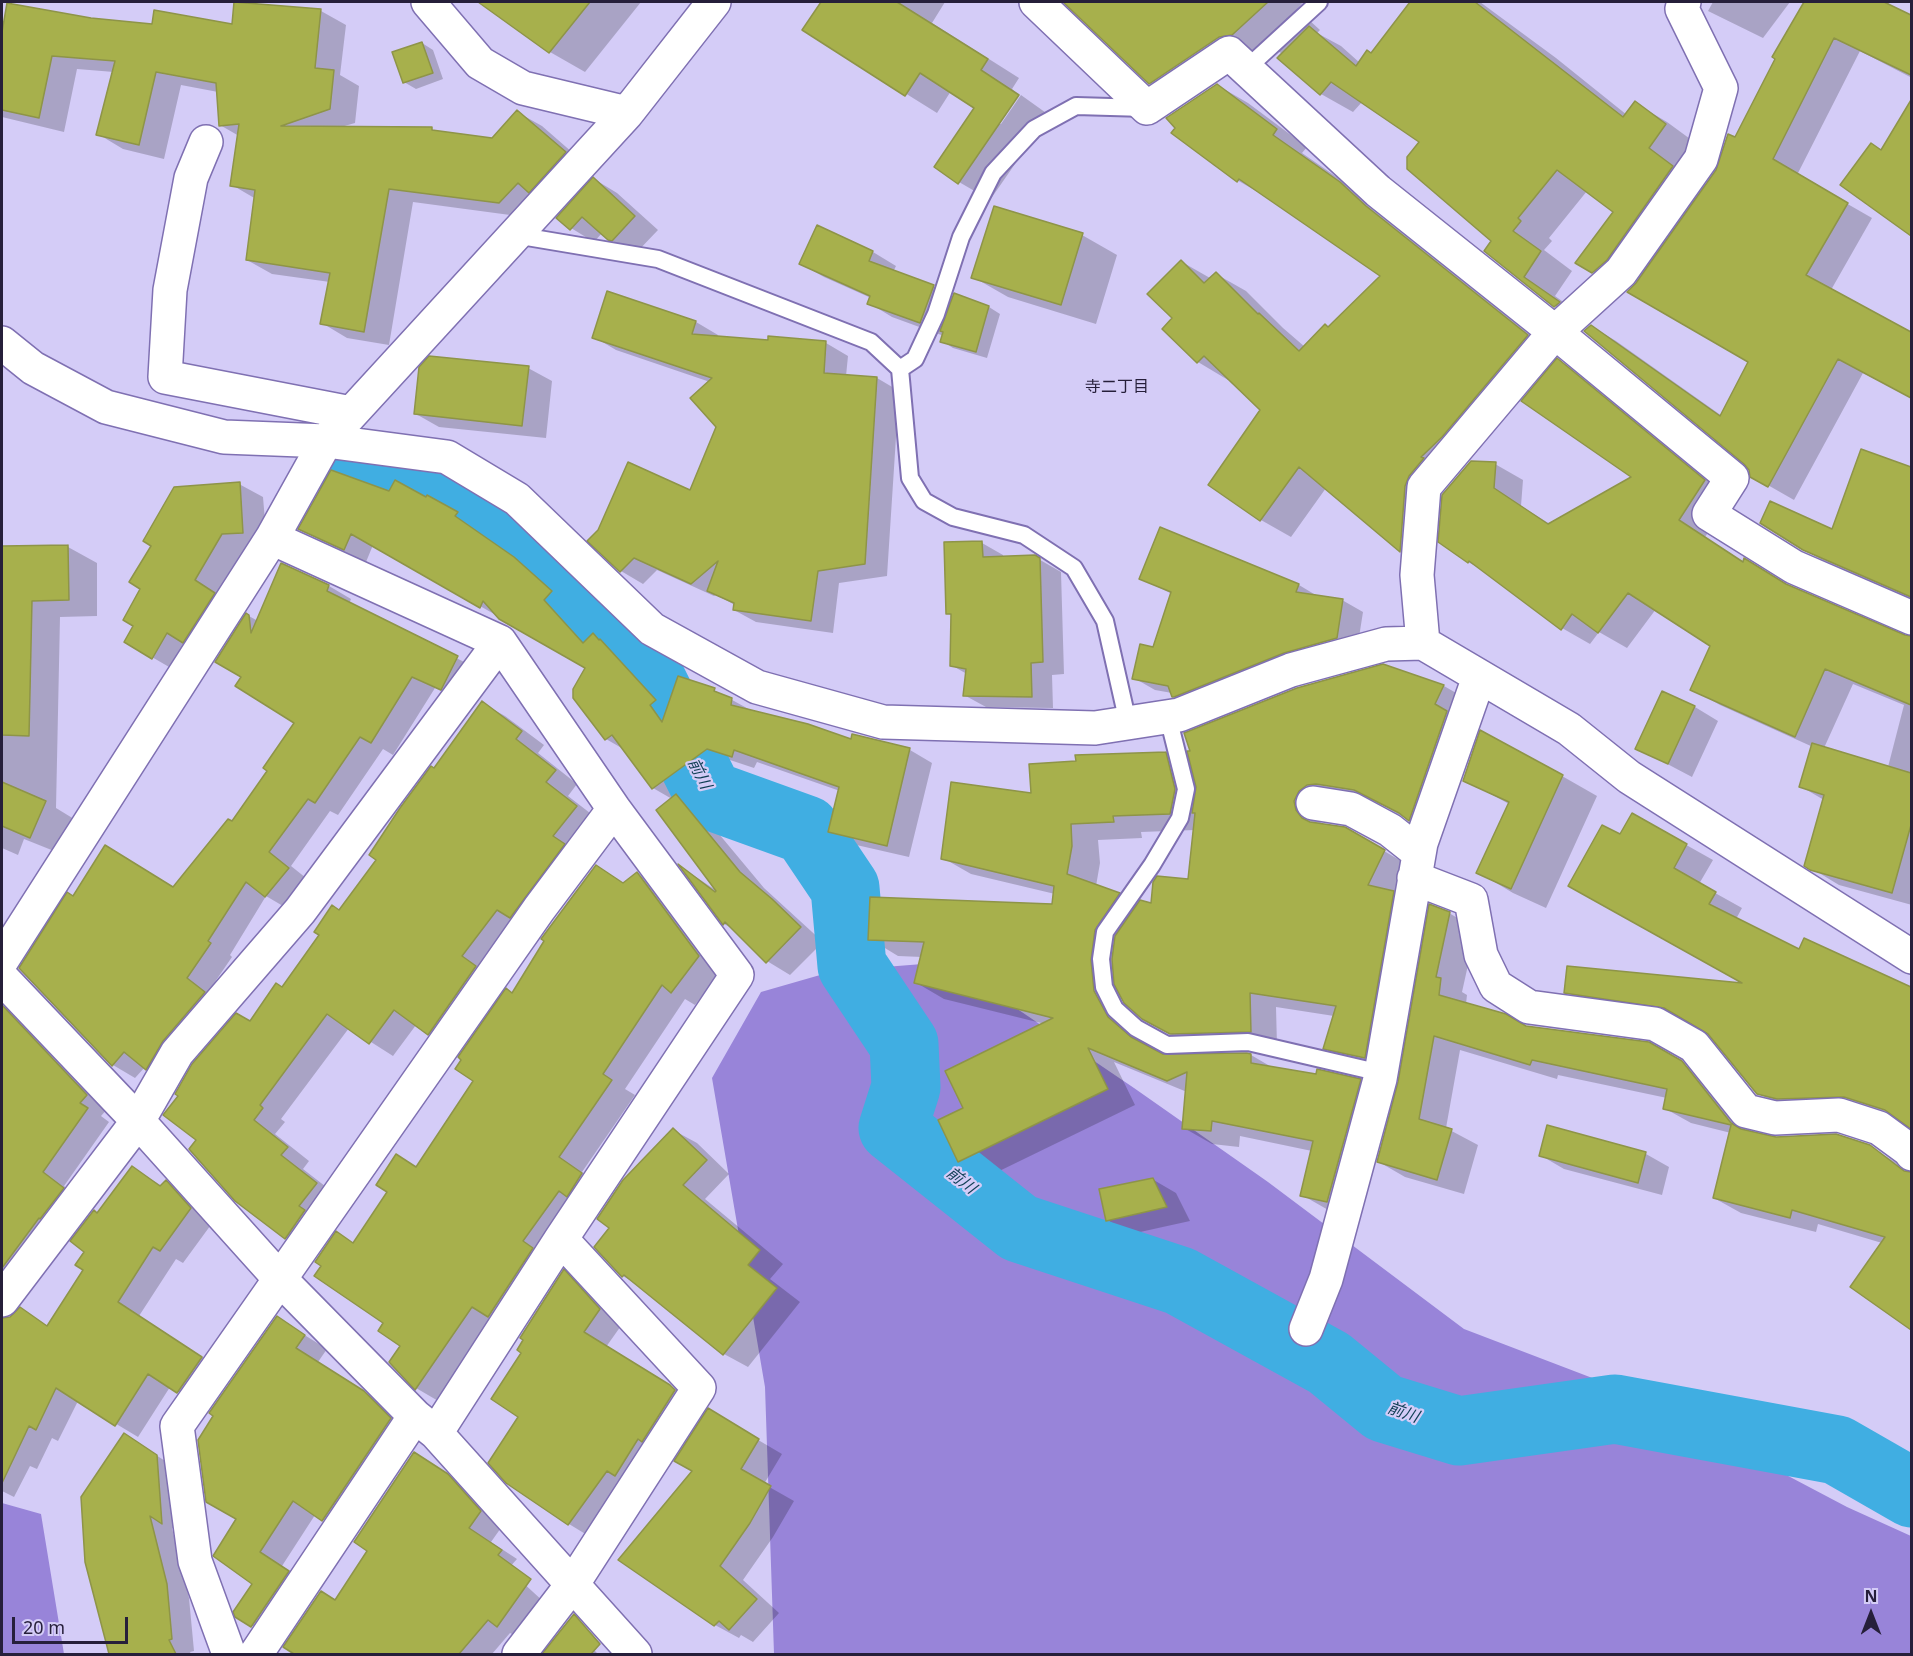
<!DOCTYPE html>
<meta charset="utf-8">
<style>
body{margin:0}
#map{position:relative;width:1913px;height:1656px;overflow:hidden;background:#d4ccf7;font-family:"Noto Sans",sans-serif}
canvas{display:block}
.frame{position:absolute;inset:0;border:3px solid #261f3a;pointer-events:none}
.north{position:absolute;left:1841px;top:1584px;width:60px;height:60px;-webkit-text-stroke:4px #d4ccf7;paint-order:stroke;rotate:0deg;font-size:16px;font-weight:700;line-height:24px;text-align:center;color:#261f3a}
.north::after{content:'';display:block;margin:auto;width:21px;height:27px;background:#261f3a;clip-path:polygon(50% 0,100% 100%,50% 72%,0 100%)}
.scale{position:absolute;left:12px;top:1617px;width:116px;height:27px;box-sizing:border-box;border:3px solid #261f3a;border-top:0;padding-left:8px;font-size:18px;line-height:21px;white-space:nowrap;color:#261f3a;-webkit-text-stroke:4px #d4ccf7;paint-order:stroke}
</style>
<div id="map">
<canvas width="1913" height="1656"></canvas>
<div class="frame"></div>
<div class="north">N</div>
<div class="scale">20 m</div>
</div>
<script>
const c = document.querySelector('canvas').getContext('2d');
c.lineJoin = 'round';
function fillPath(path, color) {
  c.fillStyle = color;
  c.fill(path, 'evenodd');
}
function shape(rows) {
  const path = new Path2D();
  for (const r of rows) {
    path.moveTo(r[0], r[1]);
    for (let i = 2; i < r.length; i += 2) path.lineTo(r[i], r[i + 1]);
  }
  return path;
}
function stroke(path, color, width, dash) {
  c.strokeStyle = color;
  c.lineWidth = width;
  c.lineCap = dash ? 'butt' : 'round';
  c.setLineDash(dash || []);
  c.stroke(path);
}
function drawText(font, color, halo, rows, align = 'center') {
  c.font = font + ' "Noto Sans","Noto Sans JP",sans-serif';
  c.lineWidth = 4.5;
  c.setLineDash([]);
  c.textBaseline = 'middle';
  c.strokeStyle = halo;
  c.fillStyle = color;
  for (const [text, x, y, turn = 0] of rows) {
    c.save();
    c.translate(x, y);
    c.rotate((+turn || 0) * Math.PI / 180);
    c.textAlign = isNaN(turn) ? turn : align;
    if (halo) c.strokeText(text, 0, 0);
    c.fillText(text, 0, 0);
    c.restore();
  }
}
fillPath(shape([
 [948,962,1134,1088,1268,1182,1464,1329,1629,1392,1847,1507,1911,1536,1911,1654,774,1654,765,1387,712,1078,761,992,834,971],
 [2,1503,41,1514,64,1654,2,1654]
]), '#9884d9');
fillPath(shape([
 [236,2,321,11,346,25,340,75,359,86,355,123,341,127,431,129,437,132,492,140,517,112,542,126,589,167,525,217,413,202,389,345,347,338,322,323,330,282,272,274,247,260,256,199,232,185,239,136,220,125,218,92,181,85,164,159,123,149,98,134,114,72,77,69,64,132,2,117,2,41,8,5,91,20,153,26,233,25],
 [481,2,641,2,585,72,550,52],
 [823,2,945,2,932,23,1019,78,1012,89,1018,94,998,124,1001,124,1021,95,1049,115,990,200,959,182,976,107,951,91,937,113,804,30],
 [1064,2,1303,2,1297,9,1320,30,1317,33,1341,46,1360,63,1372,55,1412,2,1480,2,1556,58,1627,115,1635,103,1667,122,1697,144,1680,167,1706,187,1736,139,1777,59,1774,57,1806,2,1890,2,1888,5,1912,17,1912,78,1860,51,1797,175,1872,218,1831,290,1912,333,1912,398,1863,373,1794,500,1752,476,1750,470,1591,326,1616,341,1722,416,1750,361,1637,284,1642,274,1625,290,1577,263,1615,211,1587,191,1549,238,1552,241,1544,250,1572,271,1555,296,1591,322,1587,325,1555,306,1486,251,1493,241,1421,142,1362,102,1353,112,1321,94,1278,56,1281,53,1267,45,1179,100,1150,83],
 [1713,2,1790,2,1763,38,1708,11],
 [422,43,433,50,443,79,416,89,404,82],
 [1217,85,1248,103,1307,147,1302,153,1371,201,1558,353,1439,493,1430,568,1401,551,1326,488,1291,537,1261,520,1210,484,1262,410,1230,378,1228,380,1198,362,1164,329,1174,318,1182,262,1210,278,1216,274,1246,291,1283,328,1305,347,1325,325,1329,328,1382,276,1268,198,1237,180],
 [1912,103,1912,233,1902,228,1882,150],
 [594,179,617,193,658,230,636,253,608,239,602,233,594,242,571,228],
 [818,227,873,252,896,266,893,272,934,287,954,298,989,307,1000,314,987,358,953,348,942,341,944,336,892,317,869,303,871,298,824,277,801,264],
 [1082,235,1117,255,1096,324,1008,297,973,277],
 [608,293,696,322,718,335,717,338,826,343,848,356,846,376,877,378,899,391,887,576,839,583,833,633,756,622,734,610,735,605,716,595,714,596,657,570,643,584,621,571,589,541,691,492,718,427,710,382,616,350,594,337],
 [1558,360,1585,376,1732,497,1705,537,1744,563,1792,588,1904,637,1912,638,1912,905,1839,885,1806,865,1824,800,1800,786,1813,747,1720,705,1692,689,1712,645,1656,609,1627,648,1599,632,1590,644,1562,628,1486,572,1468,562,1495,464,1523,480,1521,506,1550,524,1634,477],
 [1853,684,1904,705,1888,767,1824,748],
 [528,368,552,381,546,438,439,427,416,414],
 [1862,451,1912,469,1912,600,1832,566,1803,549,1833,531],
 [239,484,263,497,267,545,246,547,176,671,126,642,135,626,154,546],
 [390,493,427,499,428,497,479,526,476,530,536,572,573,605,565,614,589,639,593,635,623,653,669,705,714,690,754,712,852,741,853,736,910,750,932,763,909,857,852,844,830,831,840,791,757,762,754,768,730,760,679,798,699,810,764,888,823,942,790,975,767,961,736,930,724,924,684,869,717,891,672,799,653,788,625,750,606,739,587,667,373,545,366,562,322,541,300,529],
 [982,543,1003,555,1003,558,1035,557,1061,572,1064,674,1052,675,1053,708,986,707,964,695,967,674,951,665,952,616,948,613],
 [68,547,97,563,97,616,60,617,56,808,74,819,59,853,24,839,18,855,2,848,2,548],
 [1140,578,1299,585,1319,597,1342,600,1363,612,1357,650,1194,708,1173,696,1172,693,1155,690,1134,678,1154,648,1172,594],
 [329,586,351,599,349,604,480,670,463,702,435,688,393,755,383,749,338,815,330,811,291,866,311,882,288,909,266,896,230,955,232,957,208,992,227,1005,169,1081,145,1067,135,1078,113,1065,74,898,174,888,232,823,269,770,296,723,243,676,247,615,258,621],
 [1383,666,1444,686,1470,701,1435,835,1382,805,1343,799,1320,816,1321,825,1344,828,1410,866,1391,1072,1351,1063,1325,1048,1334,1016,1276,1007,1277,1046,1197,1049,1170,1034,1121,995,1122,1009,1136,1035,1162,1056,1251,1055,1275,1069,1360,1080,1388,1097,1330,1211,1302,1195,1312,1151,1240,1136,1239,1147,1212,1144,1184,1128,1187,1092,1114,1062,1135,1105,987,1177,959,1161,965,1109,1045,1024,944,999,915,982,922,957,898,956,870,939,1053,906,1055,894,971,874,943,858,1033,795,1166,754,1194,770],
 [1195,830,1189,881,1152,906,1138,905,1119,894,1096,886,1100,863,1098,840,1142,838,1141,832],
 [1663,693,1695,707,1718,721,1692,777,1637,748],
 [482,703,505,716,544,745,538,753,577,784,568,796,599,820,451,1047,416,1025,393,1056,349,1028,281,1119,285,1122,275,1134,309,1161,303,1169,339,1197,308,1251,286,1238,236,1200,198,1139,250,1023,283,989,378,859,434,770],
 [1562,776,1597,796,1546,908,1513,893,1478,872,1509,804,1465,780],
 [1633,815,1713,860,1699,884,1742,908,1736,919,1800,951,1805,940,1912,989,1912,996,1894,997,1912,1005,1912,1128,1903,1122,1866,1111,1785,1109,1758,1093,1709,1033,1691,1022,1592,1007,1566,992,1748,985,1620,836],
 [596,867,625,884,638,874,661,888,722,970,695,1005,685,999,625,1089,635,1095,582,1172,605,1188,440,1402,416,1388,390,1362,402,1346,385,1323,323,1266,337,1233,354,1244,417,1168,475,1081,513,994],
 [1449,913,1476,929,1462,992,1467,995,1466,1004,1526,1027,1648,1044,1708,1078,1753,1133,1775,1138,1870,1146,1912,1173,1912,1327,1852,1287,1882,1243,1818,1224,1816,1232,1741,1213,1714,1198,1731,1133,1691,1123,1664,1108,1667,1098,1558,1075,1557,1079,1460,1050,1446,1128,1478,1145,1464,1194,1405,1177,1379,1162],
 [2,1005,22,1017,108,1108,101,1116,109,1122,64,1186,85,1202,5,1311,6,1319,9,1319,20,1309,49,1327,85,1269,86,1251,97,1214,133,1168,162,1186,166,1182,188,1194,213,1222,183,1263,176,1259,139,1316,224,1371,200,1404,170,1387,138,1437,78,1401,58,1441,52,1438,37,1469,30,1466,14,1497,2,1491],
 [1548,1127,1646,1154,1669,1167,1662,1195,1564,1169,1540,1155],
 [673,1130,697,1143,729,1174,705,1199,783,1264,770,1279,800,1302,748,1367,724,1354,641,1287,623,1276,596,1247,611,1228],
 [1152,1179,1176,1193,1190,1221,1131,1234,1107,1220],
 [564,1271,587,1285,623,1323,606,1347,694,1400,592,1538,569,1524,507,1481,520,1417,523,1352],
 [277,1318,327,1349,318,1362,387,1406,413,1432,346,1533,315,1515,282,1566,311,1585,275,1639,237,1617,254,1583,238,1519],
 [731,1424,782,1454,764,1484,794,1501,773,1537,743,1580,779,1613,753,1642,741,1635,739,1638,715,1625],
 [125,1435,179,1470,184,1535,172,1528,189,1598,194,1651,190,1652,191,1654,110,1654],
 [436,1467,471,1489,503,1525,491,1542,517,1559,508,1569,545,1603,520,1638,510,1633,492,1654,295,1654,285,1648,336,1602],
 [563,1630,586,1642,598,1654,544,1654]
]), '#0003');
stroke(shape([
 [344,464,437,483,609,628,653,683,709,795,806,830,845,888,852,966,904,1044,906,1087,893,1128,1019,1228,1180,1281,1329,1363,1384,1408,1459,1431,1615,1409,1837,1450,1912,1493]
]), '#40aee2', 69);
const building = shape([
 [234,2,321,9,315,68,334,70,330,109,281,126,432,127,432,130,492,138,517,110,566,152,529,193,518,183,499,203,389,189,364,332,320,324,330,273,246,260,255,190,230,186,239,124,219,126,216,83,156,72,139,145,96,135,115,61,52,56,39,118,2,110,2,32,7,3,91,18,152,24,154,10,232,24,234,2],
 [478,2,590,2,549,53,478,2],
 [821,2,897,2,988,59,981,70,1019,95,958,184,934,167,974,108,920,73,905,96,802,30,821,2],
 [1063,2,1268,2,1232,35,1219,37,1149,84,1063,2],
 [1410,2,1475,2,1623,117,1635,101,1666,124,1649,148,1673,166,1607,260,1592,273,1575,263,1613,212,1557,170,1518,218,1521,221,1513,231,1541,251,1524,277,1560,302,1554,307,1484,251,1491,241,1407,169,1407,157,1419,142,1331,82,1320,95,1277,58,1309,26,1356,66,1367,50,1371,53,1410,2],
 [1804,2,1884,2,1911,15,1911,75,1834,38,1773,159,1848,203,1806,275,1911,332,1911,398,1838,359,1768,487,1750,477,1749,470,1744,464,1584,331,1591,325,1720,416,1748,362,1627,292,1636,283,1716,170,1728,134,1735,137,1775,59,1772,57,1804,2],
 [422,42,433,73,403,83,392,52,422,42],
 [1217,84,1277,129,1273,135,1340,182,1366,206,1528,335,1442,437,1421,457,1424,458,1409,476,1405,486,1400,552,1299,467,1260,521,1208,485,1260,410,1204,356,1197,363,1162,329,1172,318,1147,294,1181,260,1204,283,1216,272,1258,314,1259,313,1299,351,1325,324,1328,327,1380,276,1239,179,1237,182,1171,133,1175,128,1166,118,1217,84],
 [1911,100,1911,236,1840,185,1871,143,1881,150,1911,100],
 [593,177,635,216,612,241,608,240,582,217,570,230,556,218,593,177],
 [994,206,1083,233,1061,305,971,278,994,206],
 [817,225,873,251,869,261,934,285,920,323,867,304,870,296,799,264,817,225],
 [607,291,696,321,692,334,768,340,768,336,826,341,824,373,877,377,865,564,818,571,811,621,733,610,734,603,707,591,718,561,691,584,634,558,620,572,587,541,598,530,628,462,690,490,716,427,690,398,712,378,592,338,607,291],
 [954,293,989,306,976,352,940,342,943,332,940,331,954,293],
 [429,356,529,366,522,426,414,414,419,367,429,356],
 [1557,358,1705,480,1679,520,1743,562,1744,558,1786,584,1905,635,1911,636,1911,705,1825,669,1795,737,1690,690,1710,646,1628,593,1598,633,1572,614,1561,630,1469,561,1468,563,1438,542,1442,495,1471,461,1496,462,1494,488,1548,524,1631,477,1521,401,1557,358],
 [1861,449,1911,467,1911,597,1803,550,1760,523,1770,501,1832,529,1861,449],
 [331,470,389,491,395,480,426,497,427,495,458,512,455,516,514,557,552,591,544,600,583,643,593,633,599,640,600,639,656,700,650,705,662,722,678,676,715,688,714,691,732,698,731,705,808,724,851,739,852,734,910,748,887,846,828,832,839,787,734,750,732,757,707,749,652,789,612,735,605,740,573,698,573,689,585,668,499,619,483,601,480,608,351,534,344,550,298,529,331,470],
 [240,482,243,533,222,534,195,580,215,593,183,643,167,633,152,659,124,642,133,626,123,620,140,589,129,582,151,546,143,541,174,487,240,482],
 [1160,527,1299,584,1296,592,1343,599,1337,638,1284,653,1174,697,1172,697,1168,686,1132,679,1140,644,1153,647,1171,592,1139,579,1160,527],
 [982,541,983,557,1035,555,1040,558,1043,662,1031,663,1032,697,963,696,966,669,950,666,951,614,946,614,944,542,982,541],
 [68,545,69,600,32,601,29,736,2,735,2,546,68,545],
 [281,563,329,585,327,591,458,656,441,690,412,677,371,743,360,737,315,803,308,799,269,852,289,868,265,897,246,882,208,941,211,943,187,978,205,992,163,1041,146,1070,124,1052,112,1066,19,968,67,892,73,896,105,845,173,887,228,819,232,821,267,771,263,768,294,723,235,686,241,677,215,662,246,613,249,615,251,633,281,563],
 [1383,664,1444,685,1435,704,1447,711,1409,821,1399,813,1354,790,1316,784,1307,785,1299,791,1294,801,1296,810,1302,818,1310,822,1345,827,1385,850,1368,885,1394,891,1365,1058,1323,1049,1336,1006,1250,993,1251,1032,1170,1034,1142,1019,1124,1003,1114,984,1112,959,1115,936,1140,900,1151,903,1153,882,1157,876,1188,879,1195,813,1192,813,1196,787,1187,751,1190,751,1184,733,1297,688,1383,664],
 [1662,691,1695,706,1668,764,1635,749,1662,691],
 [482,701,522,731,516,739,556,770,546,782,577,806,553,836,565,844,510,918,497,910,462,956,476,966,428,1035,394,1010,369,1044,327,1014,260,1105,263,1108,254,1120,288,1147,281,1155,317,1183,299,1206,305,1210,285,1239,235,1201,189,1149,196,1140,163,1115,178,1096,175,1094,192,1064,236,1013,250,1021,276,983,282,987,319,935,314,932,332,905,339,910,376,860,369,855,400,808,431,766,434,768,482,701],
 [1480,730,1563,775,1511,889,1476,873,1509,802,1463,781,1480,730],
 [1812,743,1911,773,1911,825,1892,893,1810,870,1804,866,1824,795,1799,787,1812,743],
 [1166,752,1175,789,1170,814,1113,816,1114,822,1071,824,1072,846,1067,874,1120,893,1095,930,1091,960,1094,991,1108,1017,1131,1037,1163,1054,1247,1053,1251,1054,1251,1063,1316,1074,1317,1069,1361,1079,1327,1202,1300,1196,1313,1141,1212,1121,1211,1131,1182,1129,1187,1072,1167,1081,1088,1048,1108,1089,958,1162,938,1120,963,1108,945,1071,1053,1018,914,983,924,942,868,940,870,897,1052,904,1054,886,941,859,951,782,1031,793,1029,764,1076,761,1075,755,1166,752],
 [2,782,46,801,30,838,2,826,2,782],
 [676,794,740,872,772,899,801,927,766,963,725,922,723,925,678,864,715,892,716,891,656,810,676,794],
 [1632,813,1687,844,1674,868,1716,892,1709,904,1799,949,1804,938,1911,987,1911,1129,1885,1110,1844,1097,1777,1099,1757,1094,1708,1034,1664,1008,1564,993,1567,966,1742,983,1568,886,1602,825,1620,834,1632,813],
 [596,865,623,883,637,872,699,956,671,993,662,985,603,1074,612,1080,559,1157,582,1173,567,1197,559,1191,523,1241,533,1248,488,1317,472,1307,415,1390,389,1362,400,1346,378,1331,383,1323,314,1276,321,1266,315,1262,336,1231,353,1243,387,1192,376,1185,396,1154,416,1167,473,1081,455,1069,461,1060,458,1057,506,988,512,993,544,941,541,939,596,865],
 [1429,904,1450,912,1436,977,1441,978,1439,995,1506,1014,1526,1026,1649,1042,1682,1061,1731,1123,1741,1129,1776,1137,1836,1134,1870,1145,1904,1171,1911,1172,1911,1330,1850,1287,1885,1237,1792,1210,1790,1218,1713,1198,1731,1125,1663,1109,1667,1089,1532,1060,1530,1065,1434,1036,1419,1119,1452,1129,1437,1180,1377,1162,1398,1082,1429,904],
 [2,1005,87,1095,80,1103,88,1108,43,1172,64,1188,40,1219,39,1218,2,1268,2,1005],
 [1547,1125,1646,1152,1638,1183,1539,1156,1547,1125],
 [673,1128,707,1160,683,1185,760,1250,748,1265,777,1288,723,1355,624,1275,622,1277,594,1247,609,1228,597,1219,623,1180,673,1128],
 [132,1166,160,1186,166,1180,191,1208,160,1251,153,1247,118,1302,202,1357,177,1393,148,1374,115,1426,56,1388,36,1430,29,1426,2,1483,2,1318,10,1317,20,1307,47,1326,83,1270,75,1265,84,1252,70,1241,94,1210,97,1213,132,1166],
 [1153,1178,1167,1207,1106,1221,1099,1189,1153,1178],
 [564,1269,600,1309,584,1332,670,1385,675,1390,642,1442,638,1439,615,1476,607,1471,568,1525,506,1483,488,1463,518,1417,491,1399,521,1353,517,1350,523,1340,520,1338,564,1269],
 [277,1316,305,1335,296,1348,364,1391,391,1418,322,1521,293,1501,260,1552,289,1571,251,1627,235,1617,233,1612,252,1584,213,1556,236,1519,206,1502,198,1440,213,1416,209,1413,277,1316],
 [708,1408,759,1439,741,1469,771,1486,750,1523,720,1566,757,1599,729,1630,719,1621,714,1626,618,1560,692,1471,674,1461,708,1408],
 [124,1433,157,1455,162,1524,150,1516,167,1584,172,1639,169,1640,176,1654,109,1654,85,1562,81,1497,124,1433],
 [414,1452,448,1474,481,1511,469,1528,502,1550,498,1555,531,1579,497,1627,488,1620,459,1654,294,1654,283,1647,321,1591,335,1600,367,1551,354,1542,414,1452],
 [574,1614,600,1644,591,1654,542,1654,574,1614]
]);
fillPath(building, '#a7b04c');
stroke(building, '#8e9448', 1.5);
const service = shape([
 [1246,69,1319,2],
 [515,235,658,259,871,342,900,369,910,478,924,501,953,517,1024,535,1074,568,1105,621,1128,723],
 [900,369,915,359,936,314,961,237,993,173,1034,129,1076,106,1145,108],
 [1168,717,1186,789,1180,818,1152,865,1105,932,1101,959,1104,987,1115,1009,1136,1028,1167,1045,1248,1042,1381,1073]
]);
const minor = shape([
 [428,2,480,63,523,88,627,113],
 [1036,2,1147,108,1229,53,1378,191,1555,332,1732,478,1709,514,1794,567,1912,618],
 [206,142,191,178,170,290,165,377,351,413],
 [2,343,33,368,106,407,224,437,326,441,627,113,714,2],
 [272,538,500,642,614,809,737,975,561,1239,436,1433],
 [1423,643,1417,575,1424,487,1555,332,1621,272,1701,159,1721,88,1682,9,1684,2],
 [1313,803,1351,809,1390,830,1419,853],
 [1414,878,1471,900,1481,955,1496,986,1529,1007,1655,1024,1694,1046,1746,1111,1775,1118,1839,1115,1879,1128,1909,1150,1912,1154],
 [2,960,272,538,326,441,447,457,517,499,652,629,757,687,883,722,1095,728,1179,715,1291,670,1386,644,1423,643,1569,729,1629,777,1912,957],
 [2,978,138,1121,280,1279,415,1416,436,1433,635,1654],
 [2,1300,138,1121,177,1053,300,911,500,642],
 [1306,1329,1326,1279,1380,1079,1421,843,1479,677],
 [229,1654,195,1561,177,1426,539,909,614,809],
 [256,1654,415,1416],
 [519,1654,572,1585,699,1388,561,1239]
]);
stroke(service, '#7f70b2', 20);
stroke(minor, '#7f70b2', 36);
stroke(service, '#fff', 16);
stroke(minor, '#fff', 33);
drawText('16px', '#261f3a', '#d4ccf7', [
 ["寺二丁目",1117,387]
]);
drawText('italic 16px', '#0e3d53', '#d4ccf7', [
 ["前川",699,774,63],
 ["前川",961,1181,38],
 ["前川",1403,1413,19]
]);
</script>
